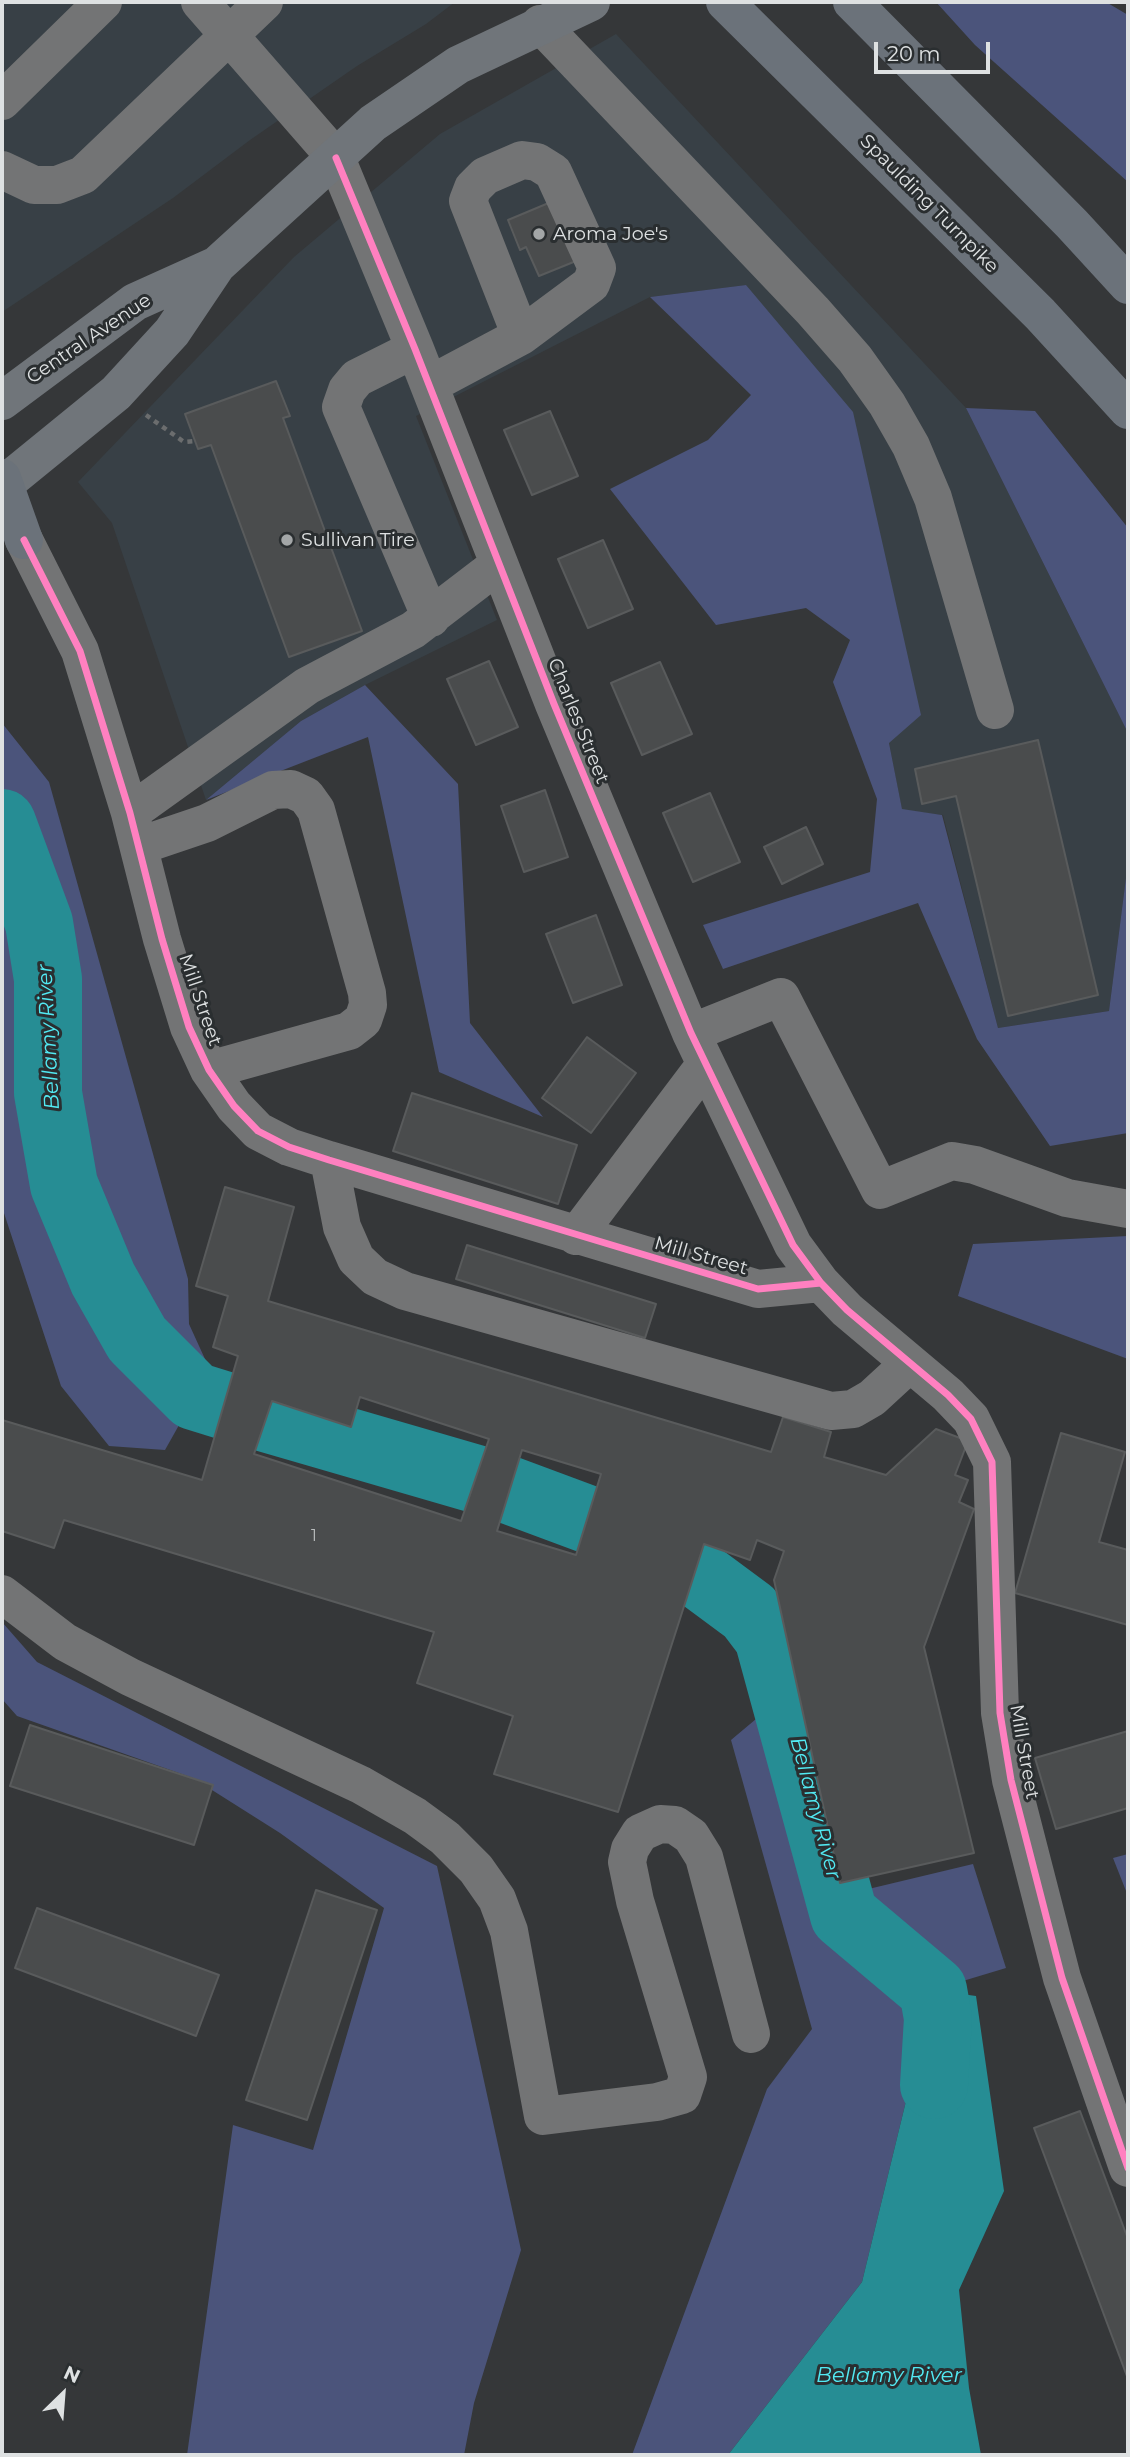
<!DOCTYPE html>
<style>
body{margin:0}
#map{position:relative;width:1130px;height:2457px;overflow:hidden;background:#353739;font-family:Montserrat,sans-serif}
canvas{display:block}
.frame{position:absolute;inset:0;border:4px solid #dee1e2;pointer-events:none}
.north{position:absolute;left:28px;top:2359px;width:70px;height:70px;-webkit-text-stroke:5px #2a2e30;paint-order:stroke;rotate:25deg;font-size:19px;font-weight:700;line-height:28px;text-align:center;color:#dee1e2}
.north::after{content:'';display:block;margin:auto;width:24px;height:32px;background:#dee1e2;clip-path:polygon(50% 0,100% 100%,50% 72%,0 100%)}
.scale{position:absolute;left:874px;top:42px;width:116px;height:32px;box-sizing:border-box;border:4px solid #dee1e2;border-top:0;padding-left:9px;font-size:21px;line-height:24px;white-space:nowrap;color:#dee1e2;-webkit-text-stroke:5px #2a2e30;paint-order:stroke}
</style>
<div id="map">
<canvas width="1130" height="2457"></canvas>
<div class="frame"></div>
<div class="north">N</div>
<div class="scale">20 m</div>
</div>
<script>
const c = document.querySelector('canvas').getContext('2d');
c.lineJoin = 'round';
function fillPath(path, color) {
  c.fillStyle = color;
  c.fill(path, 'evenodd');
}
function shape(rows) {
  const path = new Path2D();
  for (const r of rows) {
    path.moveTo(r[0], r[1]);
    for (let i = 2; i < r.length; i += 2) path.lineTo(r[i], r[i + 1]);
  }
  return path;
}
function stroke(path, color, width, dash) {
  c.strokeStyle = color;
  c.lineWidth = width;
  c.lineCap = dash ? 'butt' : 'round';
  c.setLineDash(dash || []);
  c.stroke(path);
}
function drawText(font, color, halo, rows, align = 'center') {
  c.font = font + ' Montserrat,sans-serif';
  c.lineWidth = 6;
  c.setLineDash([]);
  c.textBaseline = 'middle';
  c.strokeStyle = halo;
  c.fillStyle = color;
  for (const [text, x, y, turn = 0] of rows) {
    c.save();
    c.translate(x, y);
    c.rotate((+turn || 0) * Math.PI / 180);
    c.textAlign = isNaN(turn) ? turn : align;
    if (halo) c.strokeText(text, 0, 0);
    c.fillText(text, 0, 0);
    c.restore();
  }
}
fillPath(shape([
 [2,2,455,2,426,24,357,66,250,140,173,198,2,312],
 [616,34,966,408,1128,733,1128,862,1109,1011,998,1028,943,815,902,810,889,743,746,285,650,297,416,416,497,620,365,685,301,721,206,800,112,523,78,482,294,257,440,134]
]), '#384046');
fillPath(shape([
 [936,2,1106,2,1128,15,1128,182,975,45],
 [746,285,853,412,921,715,889,743,902,809,942,815,998,1028,1109,1011,1128,862,1128,1133,1050,1146,977,1039,918,903,723,969,703,925,870,872,877,799,833,682,850,640,806,608,716,625,610,489,708,440,751,395,650,297],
 [966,408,1035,411,1128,528,1128,733],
 [365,685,458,784,470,1023,543,1117,439,1072,368,737,206,800,301,721],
 [2,723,49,782,188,1279,189,1324,210,1370,165,1450,109,1446,61,1386,2,1207],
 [1128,1236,1128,1359,958,1296,973,1244],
 [2,1622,37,1662,437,1866,521,2250,474,2403,464,2455,187,2455,233,2125,313,2150,384,1908,280,1833,193,1778,17,1716,2,1699],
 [787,1693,835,1897,973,1864,1006,1968,933,1990,862,2282,728,2455,632,2455,767,2089,812,2029,731,1740],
 [1128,1854,1128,1896,1113,1858]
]), '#4b547b');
fillPath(shape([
 [933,1990,976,1996,1004,2191,959,2290,969,2388,981,2455,728,2455,862,2282]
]), '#268d94');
stroke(shape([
 [2,823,39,923,48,979,48,1093,64,1185,103,1279,137,1339,194,1396,223,1405],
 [266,1418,476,1479],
 [509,1490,587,1519],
 [695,1572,749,1612,768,1637,844,1915,933,1990,938,2018,934,2085]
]), '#268d94', 68);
const building = shape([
 [551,202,576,261,539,276,526,247,520,250,508,220,551,202],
 [276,381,290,416,283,418,362,631,289,657,211,445,198,449,185,414,276,381],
 [550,411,578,476,532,495,504,430,550,411],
 [603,540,633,609,588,628,558,559,603,540],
 [489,661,518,727,476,745,447,679,489,661],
 [660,662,692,734,642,755,611,683,660,662],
 [1038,740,1098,995,1008,1016,956,796,922,804,915,769,1038,740],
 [545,790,568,857,524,872,501,806,545,790],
 [710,793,740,862,693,882,663,813,710,793],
 [806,827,823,864,782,884,764,847,806,827],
 [596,915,622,985,573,1003,546,934,596,915],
 [587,1037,636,1073,591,1133,542,1098,587,1037],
 [412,1093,577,1145,558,1204,393,1151,412,1093],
 [225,1187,294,1207,268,1301,771,1452,783,1417,831,1432,824,1457,886,1475,936,1429,968,1441,955,1475,968,1480,959,1502,974,1509,924,1647,974,1853,840,1883,774,1580,784,1551,757,1540,750,1560,704,1544,618,1812,494,1774,513,1716,417,1683,434,1632,64,1520,54,1548,2,1531,2,1420,202,1480,238,1356,213,1347,228,1296,196,1286,225,1187],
 [360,1397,489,1439,461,1521,254,1454,272,1401,351,1427,360,1397],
 [522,1450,601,1474,576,1555,497,1531,522,1450],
 [467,1245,656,1304,645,1338,456,1279,467,1245],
 [1061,1433,1125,1452,1099,1542,1128,1550,1128,1625,1015,1593,1061,1433],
 [30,1725,213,1785,194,1845,10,1786,30,1725],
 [1128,1731,1128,1808,1056,1829,1035,1758,1128,1731],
 [316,1890,377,1910,307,2120,246,2100,316,1890],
 [37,1908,219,1975,196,2036,15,1968,37,1908],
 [1080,2111,1128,2239,1128,2379,1034,2128,1080,2111]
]);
fillPath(building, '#4a4c4d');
stroke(building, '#595b5c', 2);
stroke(shape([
 [146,415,184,442,194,441]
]), '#6b6d6e', 4.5, [5, 5]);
stroke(shape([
 [200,2,336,158,415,349,554,704,691,1033,793,1245,821,1283],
 [540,24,813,311,855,359,887,404,911,446,933,498,995,710],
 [2,101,103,2],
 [2,170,34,185,57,185,83,175,264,2],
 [415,349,357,378,347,390,341,407,431,618],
 [429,385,521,336,468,201,473,188,485,176,522,160,537,162,553,172,597,268,591,284,521,336],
 [24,540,80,651,130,813,162,939,189,1027,209,1070,234,1106,258,1131,289,1147,329,1160,758,1289,821,1283,847,1310,948,1395,971,1419,992,1462,1000,1713,1011,1780,1062,1978,1128,2168],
 [130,813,307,686,413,630,498,565],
 [139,846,207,823,273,790,291,789,306,796,316,810,367,993,368,1005,363,1020,349,1031,209,1070],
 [691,1033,781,997,880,1190,952,1161,975,1165,1067,1198,1128,1209],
 [329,1160,342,1227,356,1259,375,1277,405,1291,831,1411,853,1409,872,1398,910,1363],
 [576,1236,705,1065],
 [2,1594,65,1642,130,1677,361,1785,415,1816,445,1838,476,1869,497,1899,509,1931,543,2116,657,2102,682,2095,688,2077,635,1901,627,1862,630,1849,640,1833,660,1824,675,1825,691,1836,704,1857,751,2034]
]), '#737475', 38);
stroke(shape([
 [2,401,135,302,217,265],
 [2,486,116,393,172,332,217,265,373,123,458,65,591,2]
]), '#70757a', 38);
stroke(shape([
 [725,2,1040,314,1128,410],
 [852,2,1072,224,1128,285],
 [2,478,24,540]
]), '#6b727a', 38);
stroke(shape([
 [336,158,415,349,554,704,691,1033,793,1245,821,1283],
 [24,540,80,651,130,813,162,939,189,1027,209,1070,234,1106,258,1131,289,1147,329,1160,758,1289,821,1283,847,1310,948,1395,971,1419,992,1462,1000,1713,1011,1780,1062,1978,1128,2168]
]), '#ff80c0', 7);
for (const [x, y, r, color] of [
 [539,234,7,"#a3a6a7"],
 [287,540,7,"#a3a6a7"]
]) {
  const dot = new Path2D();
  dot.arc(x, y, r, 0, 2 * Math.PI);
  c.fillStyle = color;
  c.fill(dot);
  stroke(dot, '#2a2e30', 2.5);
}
drawText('16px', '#b9bcbd', null, [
 ["1",314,1536]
]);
drawText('19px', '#dee1e2', '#2a2e30', [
 ["Spaulding Turnpike",929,204,45],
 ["Central Avenue",89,339,-34],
 ["Charles Street",578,721,68],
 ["Mill Street",200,1000,71],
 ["Mill Street",701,1256,16],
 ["Mill Street",1024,1752,80]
]);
drawText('19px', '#dee1e2', '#2a2e30', [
 ["Aroma Joe's",553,234],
 ["Sullivan Tire",301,540]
], 'left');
drawText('italic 21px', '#52eaf3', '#2a2e30', [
 ["Bellamy River",49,1037,-93],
 ["Bellamy River",815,1808,75],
 ["Bellamy River",889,2376]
]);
</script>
